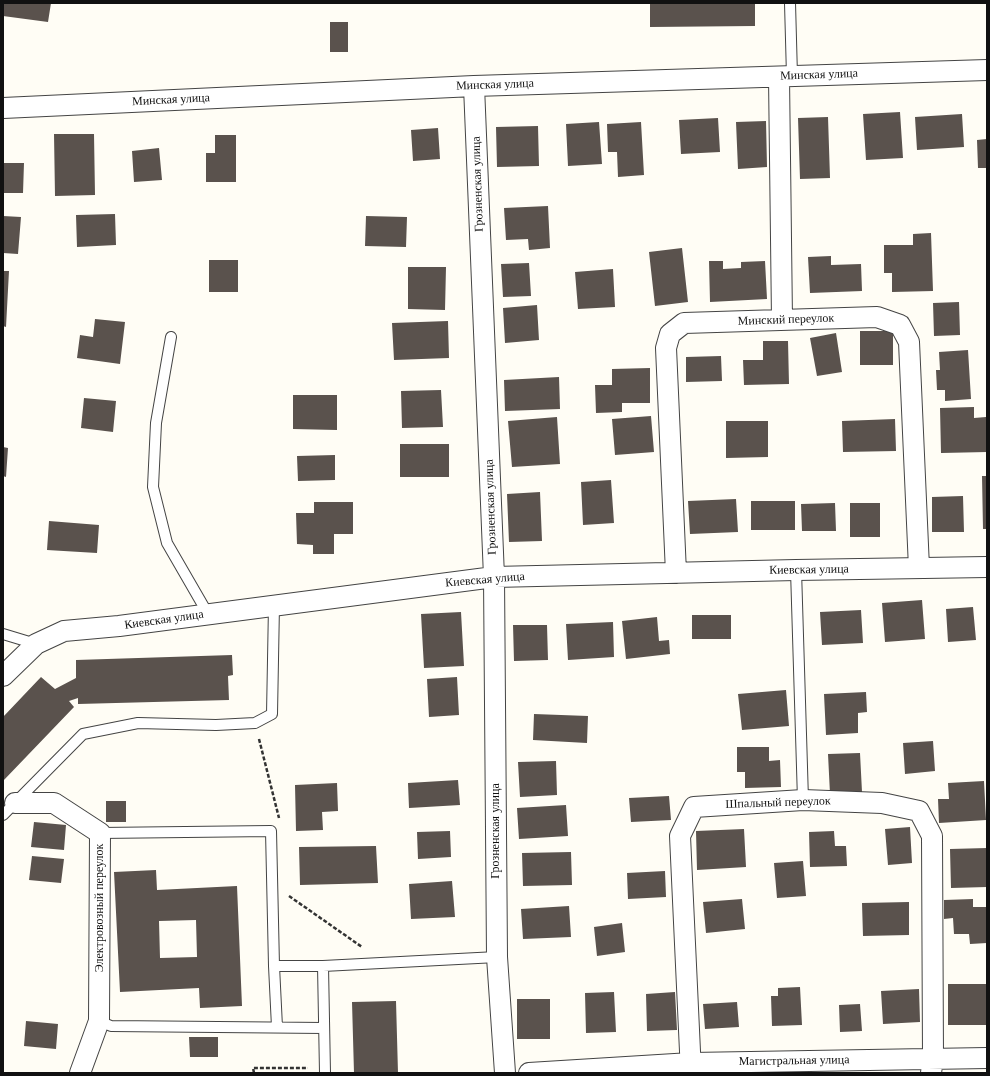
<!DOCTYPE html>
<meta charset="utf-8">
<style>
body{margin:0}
#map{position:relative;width:990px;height:1076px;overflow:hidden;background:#fffdf5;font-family:Georgia,serif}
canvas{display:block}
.frame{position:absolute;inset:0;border:4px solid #111;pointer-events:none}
</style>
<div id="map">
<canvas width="990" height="1076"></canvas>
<div class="frame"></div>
</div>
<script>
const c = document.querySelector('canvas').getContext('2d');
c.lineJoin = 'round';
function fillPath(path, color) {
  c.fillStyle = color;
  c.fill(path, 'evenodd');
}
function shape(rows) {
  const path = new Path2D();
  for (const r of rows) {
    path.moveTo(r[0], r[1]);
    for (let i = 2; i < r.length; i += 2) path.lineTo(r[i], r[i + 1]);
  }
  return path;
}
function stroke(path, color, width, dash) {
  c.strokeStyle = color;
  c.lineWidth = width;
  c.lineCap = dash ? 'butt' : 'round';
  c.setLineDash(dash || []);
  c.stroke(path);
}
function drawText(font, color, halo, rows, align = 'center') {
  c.font = font + ' Georgia,serif';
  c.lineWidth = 4;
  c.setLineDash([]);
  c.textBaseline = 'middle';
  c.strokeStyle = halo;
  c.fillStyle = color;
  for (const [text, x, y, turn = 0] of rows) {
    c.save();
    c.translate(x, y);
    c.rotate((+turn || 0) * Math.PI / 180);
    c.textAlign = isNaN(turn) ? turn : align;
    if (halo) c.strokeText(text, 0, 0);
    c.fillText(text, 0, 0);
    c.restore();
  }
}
fillPath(shape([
 [3,3,51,3,48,22,3,16],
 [650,3,755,3,755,26,650,27],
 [330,22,348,22,348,52,330,52],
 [900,112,903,158,866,160,863,114],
 [962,114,964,147,917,150,915,117],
 [828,117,830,178,800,179,798,118],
 [718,118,720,152,681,154,679,120],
 [766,121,767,167,738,169,736,122],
 [599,122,602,164,568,166,566,124],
 [641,122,644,175,618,177,617,152,608,152,607,124],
 [538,126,539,166,497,167,496,127],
 [438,128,440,159,413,161,411,130],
 [54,134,94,134,95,195,55,196],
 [215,135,236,135,236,182,206,182,206,153,215,153],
 [987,139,987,168,978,168,977,140],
 [159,148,162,180,134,182,132,151],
 [3,163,24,163,23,193,3,193],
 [548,206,550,248,529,250,528,239,506,240,504,208],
 [115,214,116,245,77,247,76,215],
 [3,216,21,217,18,254,3,253],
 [366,216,407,217,406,247,365,246],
 [931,233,933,291,892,292,892,273,884,273,884,245,913,245,913,234],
 [682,248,688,302,655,306,649,252],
 [831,256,831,265,861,264,862,291,810,293,808,257],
 [209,260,238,260,238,292,209,292],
 [709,261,723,261,723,269,741,268,741,262,765,261,767,299,710,302],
 [529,263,531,296,503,297,501,264],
 [408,267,446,267,445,310,408,309],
 [613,269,615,307,578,309,575,272],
 [3,271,9,271,6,327,3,326],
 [959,302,960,335,934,336,933,303],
 [537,305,539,340,505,343,503,308],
 [95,319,125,322,120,364,77,358,80,335,93,337],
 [448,321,449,358,394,360,392,323],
 [860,331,893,331,893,365,860,365],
 [836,333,842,372,817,376,810,338],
 [763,341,788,341,789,384,744,385,743,360,763,360],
 [968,350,971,399,945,401,945,390,937,390,936,370,940,370,939,352],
 [721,356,722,381,686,382,686,357],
 [650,368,650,403,622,403,622,412,596,413,595,385,612,385,612,369],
 [559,377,560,409,505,411,504,380],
 [441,390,443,427,402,428,401,391],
 [293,395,337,395,337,430,293,429],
 [84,398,116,401,113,432,81,428],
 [974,407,974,418,986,417,987,452,941,453,940,408],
 [651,416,654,452,615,455,612,419],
 [557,417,560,464,512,467,508,421],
 [895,419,896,451,843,452,842,421],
 [726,421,768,421,768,457,726,458],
 [400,444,449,444,449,477,400,477],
 [3,447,8,448,6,477,3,476],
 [335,455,335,480,298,481,297,456],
 [982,476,987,476,987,529,983,529],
 [611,480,614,523,583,525,581,482],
 [540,492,542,541,509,542,507,494],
 [963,496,964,532,932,532,932,497],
 [736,499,738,532,690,534,688,501],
 [751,501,795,501,795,530,751,530],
 [314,502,353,502,353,534,334,534,334,554,313,554,313,545,297,544,296,513,314,513],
 [835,503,836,531,802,531,801,504],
 [850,503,880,503,880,537,850,537],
 [49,521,99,525,97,553,47,550],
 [922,600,925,639,885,642,882,603],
 [973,607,976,640,948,642,946,609],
 [861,610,863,643,822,645,820,612],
 [461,612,464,666,424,668,421,614],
 [692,615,731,615,731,639,692,639],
 [657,617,659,641,669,640,670,654,626,659,622,621],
 [613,622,614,657,568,660,566,624],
 [513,625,547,625,548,660,514,661],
 [232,655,233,675,228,676,229,700,78,704,78,698,69,701,74,707,3,781,3,717,41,677,55,689,76,678,76,660],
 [457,677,459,715,429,717,427,679],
 [786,690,789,726,742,730,738,694],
 [866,692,867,712,858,713,858,733,826,735,824,694],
 [534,714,588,716,587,743,533,740],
 [933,741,935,771,905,774,903,743],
 [737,747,769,747,769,761,780,760,781,787,745,788,745,772,737,772],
 [860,753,862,792,830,794,828,754],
 [556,761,557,795,520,797,518,762],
 [458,780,460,805,409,808,408,783],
 [984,781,986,820,939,823,938,799,949,799,948,783],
 [337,783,338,811,322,812,323,830,296,831,295,785],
 [669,796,671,820,631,822,629,798],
 [106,801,126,801,126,822,106,822],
 [566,805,568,836,519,839,517,808],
 [34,822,66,825,64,850,31,847],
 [910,827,912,863,888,865,885,829],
 [744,829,746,867,697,870,696,831],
 [450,831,451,857,418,859,417,832],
 [834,831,835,846,846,846,847,866,810,867,809,832],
 [376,846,378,883,300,885,299,847],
 [987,848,987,887,951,888,950,849],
 [571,852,572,885,523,886,522,853],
 [32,856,64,859,61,883,29,880],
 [803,861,806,896,777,898,774,863],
 [156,870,157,890,237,886,242,1006,200,1008,199,988,120,992,114,872],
 [196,920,197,957,160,958,159,921],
 [665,871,666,897,628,899,627,873],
 [452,881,455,917,411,919,409,884],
 [742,899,745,929,706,933,703,902],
 [973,899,973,907,987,907,987,943,970,944,969,934,954,934,953,918,944,919,944,900],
 [909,902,909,935,863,936,862,903],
 [569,906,571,937,523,939,521,909],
 [622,923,625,952,597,956,594,927],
 [948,984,987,984,987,1025,948,1025],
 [800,987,802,1025,772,1026,771,996,778,996,778,988],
 [919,989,920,1022,883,1024,881,991],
 [614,992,616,1032,586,1033,585,993],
 [675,992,677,1030,647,1031,646,994],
 [517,999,550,999,550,1039,517,1039],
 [396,1001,398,1073,354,1073,352,1002],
 [737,1002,739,1027,705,1029,703,1004],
 [860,1004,862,1031,840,1032,839,1005],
 [26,1021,58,1024,56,1049,24,1046],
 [189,1037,218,1037,218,1057,190,1057]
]), '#5a524d');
const service = shape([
 [790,3,792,76],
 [171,337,156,423,153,487,167,543,208,614],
 [796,570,803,800],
 [3,634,36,644],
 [3,815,83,734,138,723,216,725,255,723,272,714,274,605],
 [100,833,271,831,274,966,277,1027],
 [274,966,323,966,497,957],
 [323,966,325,1073],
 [99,1021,111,1026,324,1028]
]);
const minor = shape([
 [779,77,782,320],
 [474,86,494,577,497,957,505,1073],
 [3,108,474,86,987,70],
 [676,573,666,348,670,334,684,323,877,317,900,325,909,342,919,568],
 [3,676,36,644,64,631,119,626,494,577,796,570,987,567],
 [15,803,54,803,100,833,99,1021,80,1073],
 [529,1073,691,1063,987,1058],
 [691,1073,680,836,694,807,803,800,882,803,919,811,932,836,933,1058,931,1073]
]);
stroke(service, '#444', 12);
stroke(minor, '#444', 22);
stroke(shape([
 [259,739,279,818],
 [289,896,362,947],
 [254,1073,253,1068,308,1068]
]), '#333', 2.5, [4, 2]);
stroke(service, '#fff', 10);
stroke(minor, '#fff', 20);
drawText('12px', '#111', '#fff', [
 ["Минская улица",819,75,-2],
 ["Минская улица",495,85,-2],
 ["Минская улица",171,100,-3],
 ["Грозненская улица",478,184,-92],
 ["Минский переулок",786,320,-2],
 ["Грозненская улица",491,507,-92],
 ["Киевская улица",809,570,-1],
 ["Киевская улица",485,580,-5],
 ["Киевская улица",164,620,-8],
 ["Шпальный переулок",778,803,-2],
 ["Грозненская улица",496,831,-90],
 ["Электровозный переулок",100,908,-90],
 ["Магистральная улица",794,1061,-1]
]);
</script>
